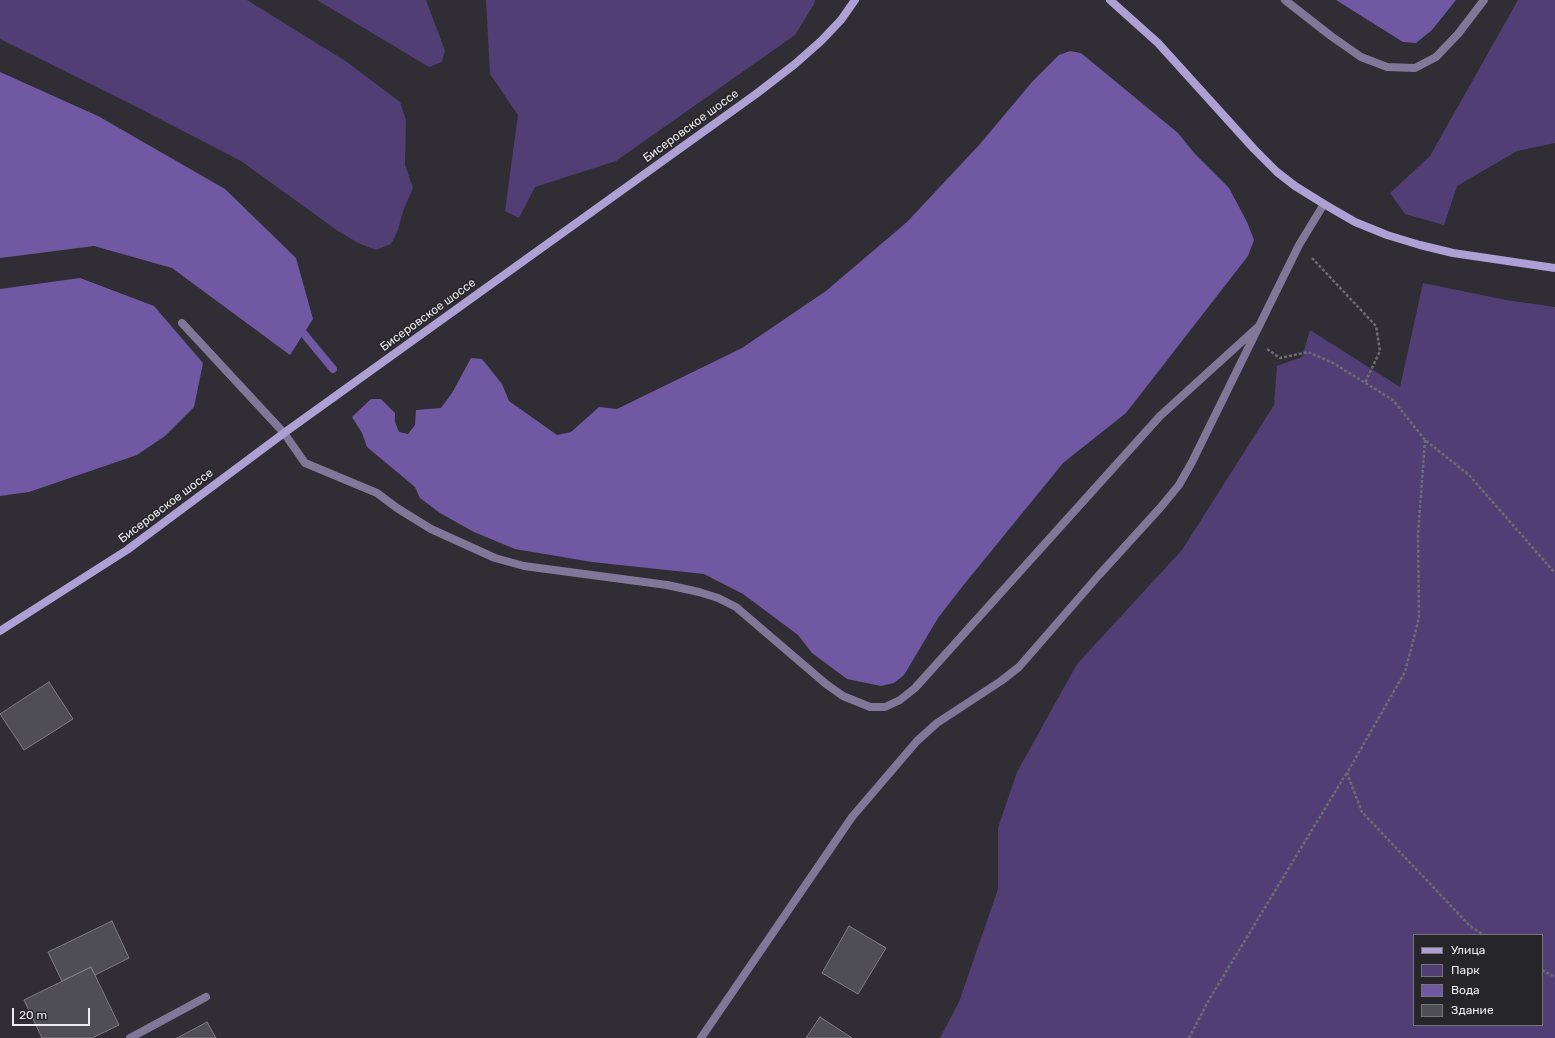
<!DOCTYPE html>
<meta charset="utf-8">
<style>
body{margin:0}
#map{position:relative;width:1555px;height:1038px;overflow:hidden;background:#302e34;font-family:Rubik,sans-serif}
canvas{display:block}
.legend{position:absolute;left:1413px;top:934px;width:130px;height:92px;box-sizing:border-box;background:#26252a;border:1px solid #757479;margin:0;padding:5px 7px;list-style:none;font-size:12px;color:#ecebef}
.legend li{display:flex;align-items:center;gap:8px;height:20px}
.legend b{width:20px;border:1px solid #757479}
.scale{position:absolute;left:12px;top:1008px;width:78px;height:18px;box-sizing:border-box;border:2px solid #ecebef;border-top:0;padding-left:5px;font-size:12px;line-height:14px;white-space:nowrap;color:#ecebef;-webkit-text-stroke:3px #26252a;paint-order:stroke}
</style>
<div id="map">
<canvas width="1555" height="1038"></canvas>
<ul class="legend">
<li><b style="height:5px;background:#ae9fd5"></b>Улица</li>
<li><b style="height:11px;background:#503e75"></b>Парк</li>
<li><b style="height:11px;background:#7158a3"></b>Вода</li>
<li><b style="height:11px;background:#4f4e54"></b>Здание</li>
</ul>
<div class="scale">20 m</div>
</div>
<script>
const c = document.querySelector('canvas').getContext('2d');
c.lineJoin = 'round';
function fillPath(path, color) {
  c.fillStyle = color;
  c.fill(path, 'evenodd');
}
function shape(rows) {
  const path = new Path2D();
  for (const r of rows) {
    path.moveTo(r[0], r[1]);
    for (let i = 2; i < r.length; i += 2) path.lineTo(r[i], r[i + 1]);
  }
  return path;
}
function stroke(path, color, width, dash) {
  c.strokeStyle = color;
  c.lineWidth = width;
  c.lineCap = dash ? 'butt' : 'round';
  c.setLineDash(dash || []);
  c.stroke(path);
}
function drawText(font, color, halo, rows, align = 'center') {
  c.font = font + ' Rubik,sans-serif';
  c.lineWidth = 3;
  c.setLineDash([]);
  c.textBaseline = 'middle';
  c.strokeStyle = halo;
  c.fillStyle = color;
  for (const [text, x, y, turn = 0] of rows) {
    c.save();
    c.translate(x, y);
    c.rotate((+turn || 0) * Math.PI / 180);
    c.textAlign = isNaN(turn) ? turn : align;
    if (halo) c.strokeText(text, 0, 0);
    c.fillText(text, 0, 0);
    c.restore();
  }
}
fillPath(shape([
 [0,0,247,0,347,62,400,102,406,120,405,165,413,188,403,211,398,230,391,244,376,250,358,243,338,231,241,161,131,104,0,39],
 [317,0,426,0,445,51,442,62,429,67],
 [486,0,815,0,814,4,795,35,616,161,535,187,519,218,505,211,518,115,490,74],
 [1518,0,1555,0,1555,143,1517,151,1457,186,1444,225,1405,214,1390,193,1430,156],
 [1423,283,1506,300,1555,307,1555,1038,940,1038,959,1002,998,889,998,828,1017,772,1077,664,1182,550,1274,405,1277,366,1302,357,1310,330,1400,387],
 [1414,935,1542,935,1542,1025,1414,1025]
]), '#503e75');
fillPath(shape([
 [1336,0,1456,0,1432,30,1416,43,1403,42],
 [1070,51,1081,53,1178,133,1195,154,1229,188,1247,222,1254,240,1248,256,1126,413,1063,463,962,587,938,618,904,675,894,683,881,686,847,679,812,653,798,635,743,594,704,574,592,562,515,549,474,532,440,513,420,498,415,487,367,447,362,433,352,417,371,399,381,399,395,413,395,422,399,432,408,434,415,425,416,410,441,408,452,393,471,358,482,359,502,384,509,401,557,435,571,432,599,407,617,409,742,348,826,291,907,222,980,144,1032,82,1059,55],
 [0,72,98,116,225,189,296,258,313,319,290,355,172,268,94,246,0,258],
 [80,278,154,306,203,363,194,407,165,436,137,455,29,492,0,496,0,289]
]), '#7158a3');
stroke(shape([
 [304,334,333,369]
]), '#7158a3', 8);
const building = shape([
 [49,682,73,719,24,750,0,714,49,682],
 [112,921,129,958,95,975,91,967,62,981,48,952,112,921],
 [849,926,886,948,858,994,822,973,849,926],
 [91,967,119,1025,92,1038,42,1038,24,1000,91,967],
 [820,1017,852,1038,806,1038,820,1017],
 [207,1022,216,1038,177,1038,207,1022]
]);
fillPath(building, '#4f4e54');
stroke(building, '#7f7d84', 1);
stroke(shape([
 [1312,258,1376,326,1380,351,1365,383],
 [1267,349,1280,358,1308,352,1333,363,1393,400,1425,440,1469,475,1555,573],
 [1425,440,1418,535,1419,618,1405,672,1347,773,1362,812,1470,926,1484,935],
 [1542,970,1555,977],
 [1189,1038,1210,998,1346,774]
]), '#6d6c71', 2.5, [3, 2]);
stroke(shape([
 [1285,0,1331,36,1361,57,1387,67,1415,68,1436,57,1458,34,1484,0],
 [182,323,284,433,305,463,377,493,397,508,431,529,495,558,524,566,667,585,699,592,718,598,736,607,826,684,843,696,870,707,885,707,900,700,915,688,1160,416,1258,327],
 [130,1038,206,997],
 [701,1038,852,817,917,741,937,723,1001,681,1019,667,1099,575,1160,508,1179,485,1192,462,1299,245,1324,204]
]), '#807799', 8);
stroke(shape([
 [1110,0,1158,43,1254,149,1277,172,1295,186,1324,204,1355,222,1387,235,1420,245,1453,253,1555,268],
 [0,631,127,550,284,433,756,94,795,64,821,41,841,20,855,0]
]), '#ae9fd5', 8);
drawText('12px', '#ecebef', '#26252a', [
 ["Бисеровское шоссе",691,126,-36],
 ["Бисеровское шоссе",428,315,-36],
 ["Бисеровское шоссе",166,506,-37]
]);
</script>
